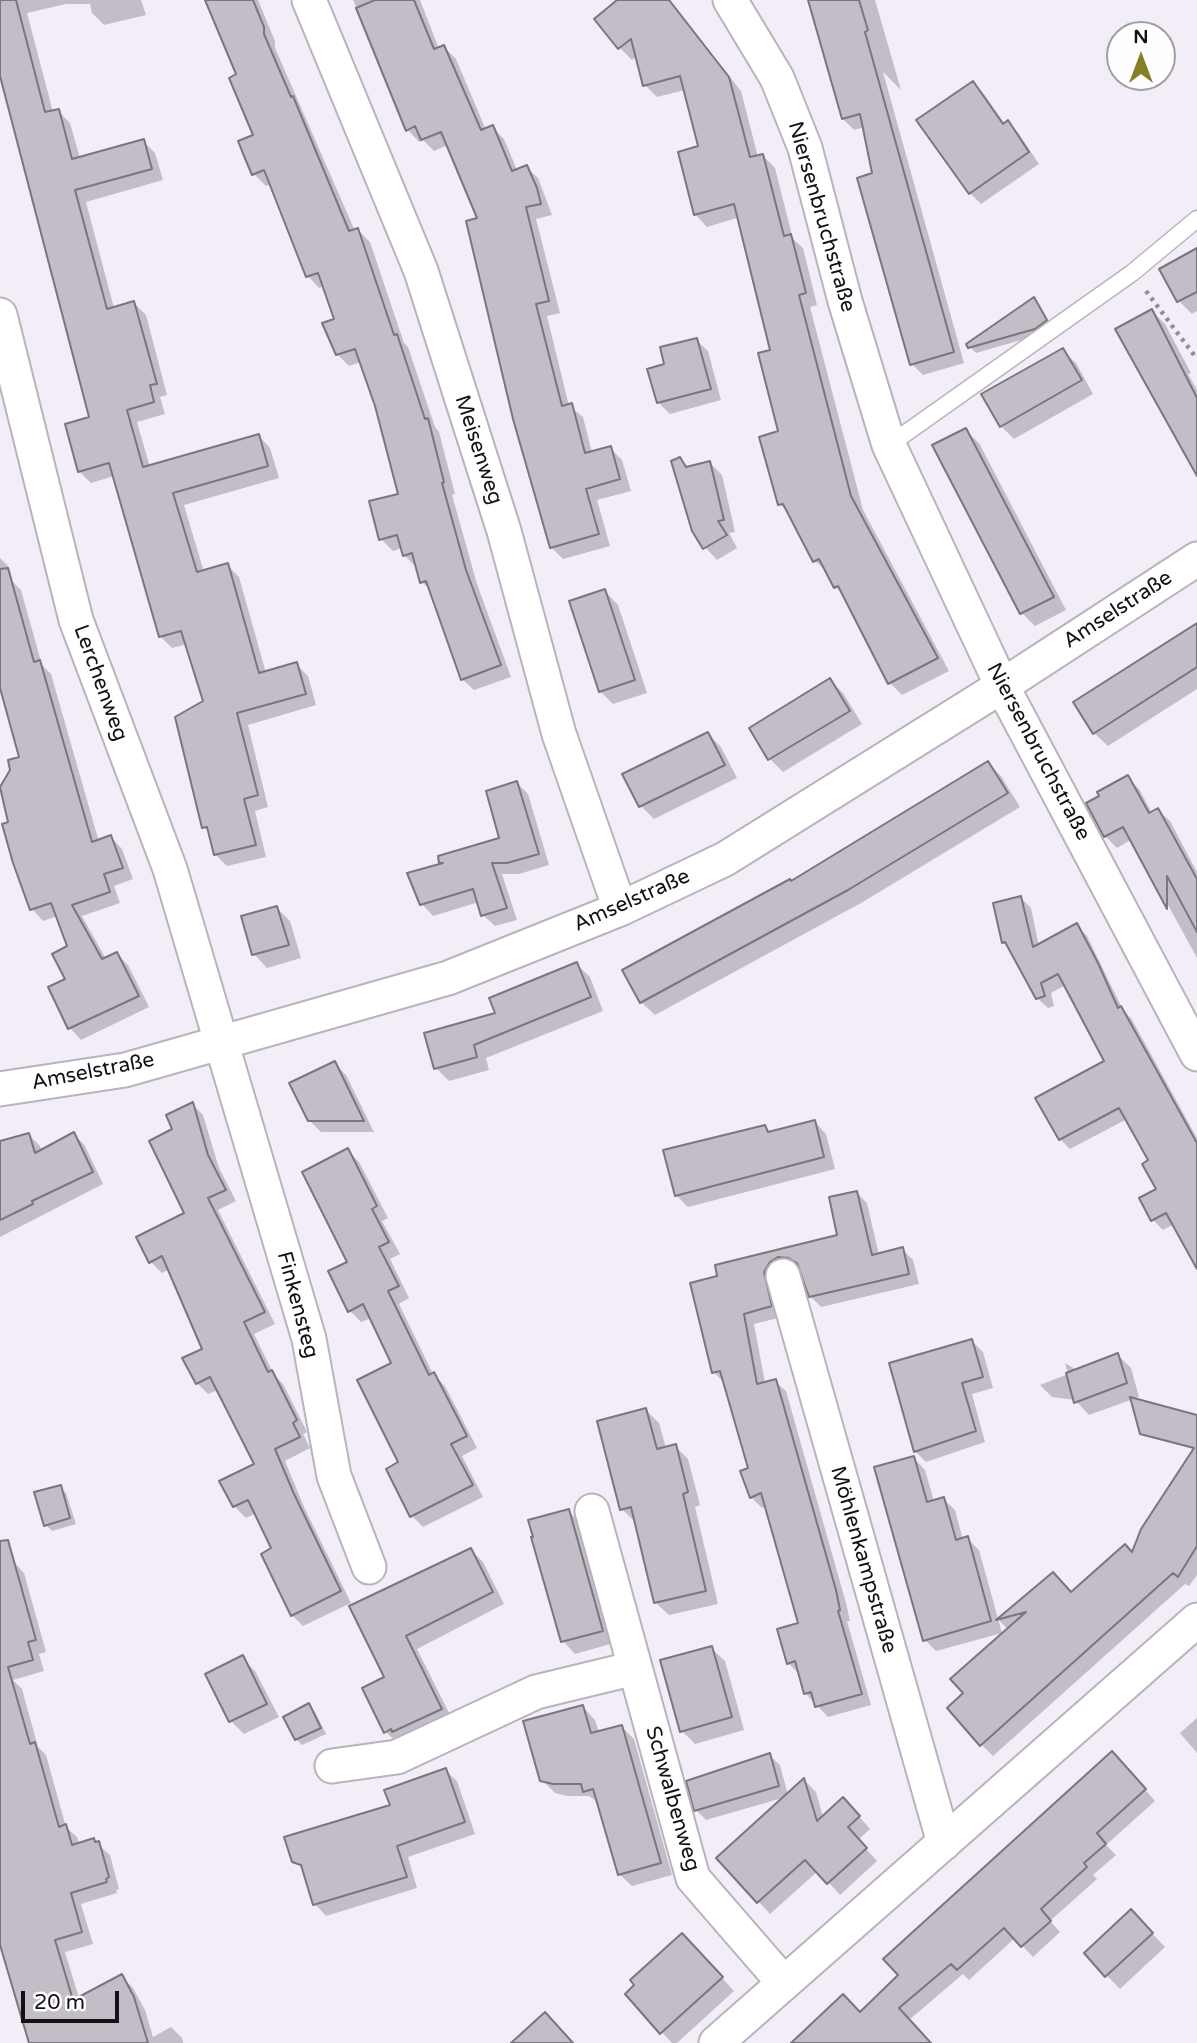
<!DOCTYPE html>
<meta charset="utf-8">
<style>
body{margin:0}
#map{position:relative;width:1197px;height:2043px;overflow:hidden;background:#f3edf8;font-family:"Varela Round",sans-serif}
canvas{display:block}
.north{position:absolute;left:1106px;top:21px;width:70px;height:70px;box-sizing:border-box;background:#fefdff;border:2px solid #a09fa1;border-radius:50%;rotate:0deg;font-size:19px;font-weight:700;line-height:28px;text-align:center;color:#131114}
.north::after{content:'';display:block;margin:auto;width:24px;height:32px;background:#857f26;clip-path:polygon(50% 0,100% 100%,50% 72%,0 100%)}
.scale{position:absolute;left:21px;top:1991px;width:98px;height:32px;box-sizing:border-box;border:4px solid #131114;border-top:0;padding-left:9px;font-size:21px;line-height:24px;white-space:nowrap;color:#131114;-webkit-text-stroke:5px #fefdff;paint-order:stroke}
</style>
<div id="map">
<canvas width="1197" height="2043"></canvas>
<div class="north">N</div>
<div class="scale">20 m</div>
</div>
<script>
const c = document.querySelector('canvas').getContext('2d');
c.lineJoin = 'round';
function fillPath(path, color) {
  c.fillStyle = color;
  c.fill(path, 'evenodd');
}
function shape(rows) {
  const path = new Path2D();
  for (const r of rows) {
    path.moveTo(r[0], r[1]);
    for (let i = 2; i < r.length; i += 2) path.lineTo(r[i], r[i + 1]);
  }
  return path;
}
function stroke(path, color, width, dash) {
  c.strokeStyle = color;
  c.lineWidth = width;
  c.lineCap = dash ? 'butt' : 'round';
  c.setLineDash(dash || []);
  c.stroke(path);
}
function drawText(font, color, halo, rows, align = 'center') {
  c.font = font + ' "Varela Round",sans-serif';
  c.lineWidth = 6;
  c.setLineDash([]);
  c.textBaseline = 'middle';
  c.strokeStyle = halo;
  c.fillStyle = color;
  for (const [text, x, y, turn = 0] of rows) {
    c.save();
    c.translate(x, y);
    c.rotate((+turn || 0) * Math.PI / 180);
    c.textAlign = isNaN(turn) ? turn : align;
    if (halo) c.strokeText(text, 0, 0);
    c.fillText(text, 0, 0);
    c.restore();
  }
}
fillPath(shape([
 [0,0,141,0,146,15,104,25,92,13,90,4,66,4,27,13,53,112,58,111,70,123,80,158,143,141,155,153,163,180,86,202,114,308,134,303,146,315,167,395,160,397,165,414,137,422,150,467,259,436,270,448,279,478,184,505,204,572,227,565,239,577,266,673,296,664,308,676,316,705,248,725,268,807,255,811,266,857,227,866,215,854,210,833,204,827,206,702,187,644,172,648,160,636,114,476,91,483,79,471,92,418,0,68],
 [210,0,258,0,275,41,275,48,355,231,358,230,370,242,404,343,408,347,435,427,439,432,455,494,452,495,477,584,511,677,474,690,462,679,432,592,422,582,416,567,404,555,402,548,393,551,381,539,400,495,377,405,361,362,349,366,337,354,336,320,324,286,319,288,308,276,271,184,266,186,254,174,255,136,239,75],
 [353,0,420,0,439,49,444,47,456,59,486,130,492,127,504,139,517,170,526,167,538,178,552,215,536,219,560,313,547,316,569,406,583,417,592,453,610,448,622,460,631,491,597,500,610,546,563,559,551,547,479,219,448,145,434,151,423,140,419,142,408,130],
 [620,0,669,0,741,91,758,157,763,156,775,168,793,239,803,248,817,305,810,307,863,510,949,671,902,695,890,683,846,597,836,587,828,572,815,561,792,516,780,504,781,433,772,352,740,217,707,227,695,214,700,147,685,90,657,97,645,85,637,56,632,60,620,48],
 [810,0,875,0,901,90,883,72,964,363,923,375,912,364,864,127,854,130,843,119],
 [973,83,984,94,1005,124,1008,122,1019,134,1039,164,981,204,970,193],
 [1197,251,1197,311,1192,314,1179,301],
 [1034,299,1052,327,1042,334,976,353,970,347],
 [1152,311,1165,324,1191,373,1188,374,1197,390,1197,472],
 [696,340,708,351,721,400,670,414,658,402,666,365],
 [1062,350,1076,363,1093,394,1014,439,1001,426],
 [965,430,979,443,1066,610,1035,626,1022,613],
 [679,459,689,468,710,463,722,475,735,532,729,533,737,548,717,560,705,547],
 [0,558,9,567,13,582,21,590,42,665,51,674,99,842,111,837,122,849,133,879,114,886,120,903,82,916,106,959,117,954,128,965,149,1007,81,1040,70,1028,51,988,68,980,69,947,58,916,43,921,32,909,11,823,21,758,0,681],
 [605,591,618,605,647,693,613,704,600,691],
 [1197,625,1197,689,1108,746,1094,733],
 [830,680,843,693,862,724,783,772,770,759,751,729],
 [708,734,721,747,737,778,654,819,641,806],
 [988,763,1001,776,1020,807,861,903,655,1015,641,1002],
 [1128,778,1139,789,1152,813,1158,810,1170,821,1197,872,1197,958,1132,839,1117,848,1105,836],
 [517,783,528,794,549,865,519,874,502,874,517,920,495,926,483,915,479,902,433,916,422,904,443,865,441,862,501,839],
 [1021,898,1031,908,1039,946,1076,925,1087,936,1123,1010,1131,1018,1197,1138,1197,1265,1174,1224,1163,1230,1153,1220,1159,1189,1151,1161,1127,1119,1070,1149,1060,1139,1106,1062,1066,985,1051,993,1054,1006,1048,1008,1037,998,1012,951,1003,942],
 [277,908,290,921,301,958,267,968,254,954],
 [576,964,590,977,603,1011,486,1058,489,1070,449,1081,436,1068,497,1014],
 [334,1063,346,1075,374,1132,321,1132,309,1120],
 [192,1104,203,1115,219,1168,236,1201,218,1210,275,1324,254,1334,274,1375,283,1384,307,1432,303,1434,310,1448,285,1461,304,1507,351,1603,303,1626,292,1615,274,1549,256,1513,246,1518,234,1506,222,1482,256,1465,218,1390,208,1394,197,1383,204,1349,170,1269,162,1273,151,1262,187,1214,175,1130],
 [815,1122,826,1134,835,1169,688,1207,676,1195,764,1127,770,1134],
 [74,1134,85,1146,103,1184,0,1237,0,1149,29,1135,40,1146,42,1152],
 [347,1150,359,1162,388,1218,382,1221,400,1254,390,1259,409,1298,399,1304,433,1374,445,1386,477,1448,462,1456,483,1497,423,1527,412,1516,401,1463,393,1364,371,1318,361,1322,350,1311],
 [856,1192,867,1203,879,1255,902,1249,913,1260,919,1284,821,1307,810,1296,801,1268,790,1268,782,1317,754,1324,765,1383,775,1381,786,1391,846,1603,850,1621,847,1621,871,1705,828,1717,805,1693,800,1675,788,1663,800,1625,767,1506,762,1508,751,1497,750,1469,724,1383,714,1372,719,1277,717,1266,840,1236],
 [972,1341,983,1352,993,1388,972,1394,985,1442,926,1462,915,1451],
 [1118,1355,1131,1368,1139,1397,1089,1415,1075,1400,1052,1397,1040,1385,1068,1374,1065,1363,1078,1371],
 [646,1410,659,1423,666,1448,675,1446,688,1459,700,1505,695,1507,718,1604,669,1615,655,1602,635,1522,622,1509],
 [1197,1447,1197,1575,1189,1586,1185,1584,993,1756,982,1745,966,1694,1008,1630,999,1620,1053,1574,1071,1594,1133,1554],
 [914,1458,925,1470,934,1501,943,1499,955,1510,963,1540,967,1538,979,1550,1002,1633,936,1651,925,1640],
 [60,1487,66,1493,76,1524,52,1531,46,1525],
 [568,1511,581,1523,614,1643,575,1654,563,1641],
 [471,1550,483,1562,504,1604,417,1649,453,1721,398,1744,386,1732,387,1678,351,1607],
 [13,1561,24,1573,46,1652,39,1654,44,1671,13,1680,22,1689,38,1747,46,1755,66,1827,77,1837,79,1844,93,1840,110,1855,119,1889,116,1890,117,1893,81,1904,93,1944,65,1952,79,1998,121,1976,133,1988,145,2010,153,2037,171,2027,182,2038,183,2043,30,2043,0,1936,0,1680,11,1677,2,1668,0,1660,0,1565],
 [711,1648,725,1661,744,1730,695,1744,682,1731],
 [242,1658,255,1671,279,1717,244,1734,231,1721,208,1675],
 [309,1705,315,1712,326,1734,302,1745,296,1739],
 [583,1707,595,1720,599,1732,621,1726,634,1739,672,1875,632,1886,619,1874,599,1803,589,1796,567,1796,555,1793,542,1780],
 [1197,1718,1197,1753,1180,1733],
 [769,1755,780,1765,788,1795,804,1780,816,1792,823,1817,855,1812,870,1829,858,1840,877,1861,840,1895,818,1871,770,1914,718,1858,786,1797,706,1820,696,1810],
 [1123,1764,1155,1801,1106,1845,1116,1855,1093,1875,1097,1879,1050,1921,1060,1932,1033,1957,1015,1938,969,1980,963,1974,909,2020,930,2043,790,2043,843,1996,860,2014],
 [445,1770,457,1781,475,1834,408,1857,417,1888,326,1916,315,1904,305,1871,294,1861,392,1807],
 [1144,1925,1165,1947,1120,1989,1086,1954],
 [695,1948,734,1991,677,2043,672,2043,627,1994]
]), '#0003');
const building = shape([
 [0,0,16,0,45,112,59,109,72,159,144,139,152,169,75,190,107,309,134,301,157,384,150,385,154,402,127,410,143,467,259,434,268,466,173,493,197,572,228,563,259,673,297,662,306,694,237,713,258,795,244,799,256,845,214,855,207,827,202,828,175,717,203,701,181,631,159,637,109,463,78,472,65,424,89,417,0,76,0,0],
 [205,0,253,0,264,27,264,34,291,97,293,96,349,231,358,228,394,335,397,334,425,419,428,418,444,482,442,483,466,570,501,665,461,680,426,581,420,583,412,553,403,556,397,535,379,540,369,501,398,494,375,406,355,349,336,355,322,323,334,319,318,273,306,277,264,170,252,175,244,156,238,141,253,135,229,78,236,74,205,0],
 [375,0,414,0,434,49,444,45,481,130,493,125,512,171,527,165,537,188,541,204,526,207,549,301,536,304,562,406,572,403,585,453,611,446,620,479,586,489,599,534,550,548,513,419,466,221,477,218,441,132,421,140,415,126,406,131,356,8,375,0],
 [617,0,669,0,729,77,750,157,763,154,784,236,791,234,806,293,799,295,851,496,938,658,888,684,838,586,834,588,819,559,813,562,783,504,778,505,759,437,778,431,758,353,770,350,734,204,694,215,678,152,698,146,680,76,643,86,631,39,618,49,594,19,617,0],
 [808,0,859,0,868,30,865,32,954,352,910,365,857,178,872,173,860,114,842,119,808,0],
 [973,81,1003,124,1008,120,1029,152,969,194,916,120,973,81],
 [1197,248,1197,292,1177,302,1159,269,1197,248],
 [1034,297,1047,320,1035,329,968,348,966,344,1034,297],
 [1152,309,1197,398,1197,476,1115,329,1152,309],
 [697,338,711,389,657,403,647,369,664,364,660,347,697,338],
 [1063,348,1082,380,1000,427,981,394,1063,348],
 [966,428,1054,597,1020,614,932,445,966,428],
 [680,457,686,467,710,461,724,520,718,521,727,535,703,549,692,531,671,461,680,457],
 [8,568,34,662,40,660,92,842,111,835,123,868,104,874,110,892,72,905,102,959,117,952,139,996,68,1029,48,987,65,979,52,954,67,946,51,903,30,910,13,863,2,824,8,822,0,787,10,770,8,760,19,757,0,688,0,569,8,568],
 [605,589,635,680,599,692,569,601,605,589],
 [1197,623,1197,667,1093,734,1073,702,1197,623],
 [830,678,850,711,768,760,749,728,830,678],
 [708,732,725,765,639,807,622,774,708,732],
 [988,761,1008,793,848,890,640,1003,622,970,790,879,791,881,988,761],
 [1128,775,1149,813,1158,808,1197,879,1197,932,1167,876,1167,909,1123,827,1104,837,1086,803,1099,796,1097,792,1128,775],
 [517,781,539,854,507,863,492,863,507,908,481,916,473,889,420,905,407,873,443,863,439,863,438,856,499,838,486,791,517,781],
 [1021,896,1033,947,1077,923,1098,963,1118,1008,1121,1006,1197,1143,1197,1269,1166,1213,1151,1221,1139,1198,1156,1189,1142,1164,1148,1160,1119,1108,1059,1140,1035,1098,1104,1061,1058,974,1041,983,1045,996,1036,999,1005,942,1002,943,993,903,1021,896],
 [277,906,289,945,252,955,241,916,277,906],
 [577,962,591,997,474,1045,477,1057,434,1069,424,1033,495,1013,489,998,577,962],
 [335,1061,364,1121,308,1121,289,1083,335,1061],
 [193,1102,208,1155,226,1190,208,1198,265,1312,244,1322,268,1372,272,1370,297,1420,293,1423,300,1437,275,1449,294,1494,341,1591,291,1616,261,1554,271,1548,248,1500,233,1507,219,1481,254,1464,210,1377,196,1384,182,1358,202,1349,162,1256,149,1263,136,1237,184,1213,149,1141,172,1129,166,1115,193,1102],
 [815,1120,824,1157,675,1196,663,1150,765,1125,768,1132,815,1120],
 [74,1132,93,1172,32,1201,33,1204,0,1220,0,1141,29,1133,35,1153,74,1132],
 [348,1148,377,1206,372,1209,389,1242,379,1247,399,1286,388,1291,429,1375,434,1372,467,1436,451,1444,473,1485,410,1517,386,1469,398,1462,357,1380,391,1363,363,1304,348,1312,328,1271,347,1262,302,1172,348,1148],
 [857,1191,872,1255,903,1247,909,1274,809,1297,797,1263,788,1258,778,1257,770,1262,764,1272,772,1306,744,1314,757,1384,776,1379,836,1590,840,1610,838,1611,862,1694,815,1707,811,1692,804,1694,795,1661,787,1664,777,1629,798,1623,761,1493,750,1498,740,1471,748,1468,720,1371,712,1373,690,1283,717,1276,715,1265,837,1235,829,1197,857,1191],
 [972,1339,983,1377,962,1383,976,1431,914,1452,889,1363,972,1339],
 [1118,1353,1127,1383,1074,1403,1066,1373,1118,1353],
 [1130,1397,1197,1415,1197,1546,1178,1577,1173,1573,980,1746,947,1708,963,1693,950,1679,1026,1612,996,1620,1053,1572,1071,1592,1125,1544,1132,1552,1141,1529,1194,1448,1140,1434,1130,1397],
 [646,1408,657,1449,676,1444,688,1492,683,1494,706,1591,654,1603,631,1507,620,1510,597,1421,646,1408],
 [914,1456,927,1502,944,1497,956,1540,968,1536,991,1621,923,1641,874,1467,914,1456],
 [61,1485,70,1518,44,1526,34,1492,61,1485],
 [569,1509,603,1631,561,1642,531,1537,533,1537,528,1520,569,1509],
 [8,1540,36,1640,28,1642,33,1660,8,1667,30,1744,35,1742,59,1827,66,1824,72,1845,94,1838,95,1842,99,1841,109,1877,106,1879,107,1882,71,1893,82,1932,55,1940,73,2000,122,1974,134,1997,148,2043,29,2043,0,1945,0,1541,8,1540],
 [471,1548,493,1592,406,1636,442,1709,392,1732,391,1729,384,1733,362,1688,384,1677,349,1606,471,1548],
 [712,1646,732,1717,680,1732,660,1660,712,1646],
 [243,1655,267,1704,229,1722,205,1674,243,1655],
 [309,1703,321,1728,295,1740,283,1717,309,1703],
 [583,1705,591,1733,622,1725,661,1863,618,1875,593,1789,583,1792,581,1784,553,1784,540,1781,523,1721,583,1705],
 [1112,1751,1146,1789,1097,1833,1106,1844,1084,1863,1087,1867,1041,1909,1051,1921,1021,1947,1004,1928,957,1970,951,1964,899,2008,931,2043,791,2043,843,1994,860,2012,898,1975,883,1959,1112,1751],
 [770,1753,779,1786,694,1811,686,1781,770,1753],
 [446,1768,465,1822,397,1846,407,1877,313,1905,301,1865,292,1862,284,1837,390,1805,384,1790,446,1768],
 [804,1778,817,1821,843,1797,860,1816,848,1827,867,1848,827,1884,805,1860,757,1903,716,1858,804,1778],
 [1131,1909,1153,1933,1105,1977,1084,1953,1131,1909],
 [682,1933,723,1977,660,2034,625,1994,634,1985,630,1980,682,1933],
 [545,2012,573,2043,511,2043,545,2012]
]);
fillPath(building, '#c3bdc7');
stroke(building, '#7a757e', 2);
const service = shape([
 [889,445,1132,273,1197,219]
]);
const minor = shape([
 [309,0,421,271,504,531,559,734,620,909],
 [730,0,777,78,805,148,845,301,889,445,1002,686,1197,1054],
 [0,315,76,620,170,869,309,1339,334,1476,369,1567],
 [0,1089,125,1070,448,978,620,909,725,859,1002,686,1197,559],
 [783,1276,944,1843],
 [592,1511,693,1878,783,1982],
 [332,1766,397,1757,536,1692,635,1668],
 [716,2043,1197,1620]
]);
stroke(service, '#b8b3bc', 19);
stroke(minor, '#b8b3bc', 37);
stroke(shape([
 [1146,291,1197,359]
]), '#928e96', 4.5, [3.5, 5]);
stroke(service, '#fff', 16);
stroke(minor, '#fff', 33);
drawText('21px', '#131114', '#fefdff', [
 ["Niersenbruchstraße",821,217,74],
 ["Meisenweg",478,450,72],
 ["Amselstraße",1118,610,-33],
 ["Lerchenweg",100,683,70],
 ["Niersenbruchstraße",1038,752,62],
 ["Amselstraße",632,901,-24],
 ["Amselstraße",93,1072,-11],
 ["Finkensteg",297,1305,75],
 ["Möhlenkampstraße",863,1560,74],
 ["Schwalbenweg",672,1799,74]
]);
</script>
